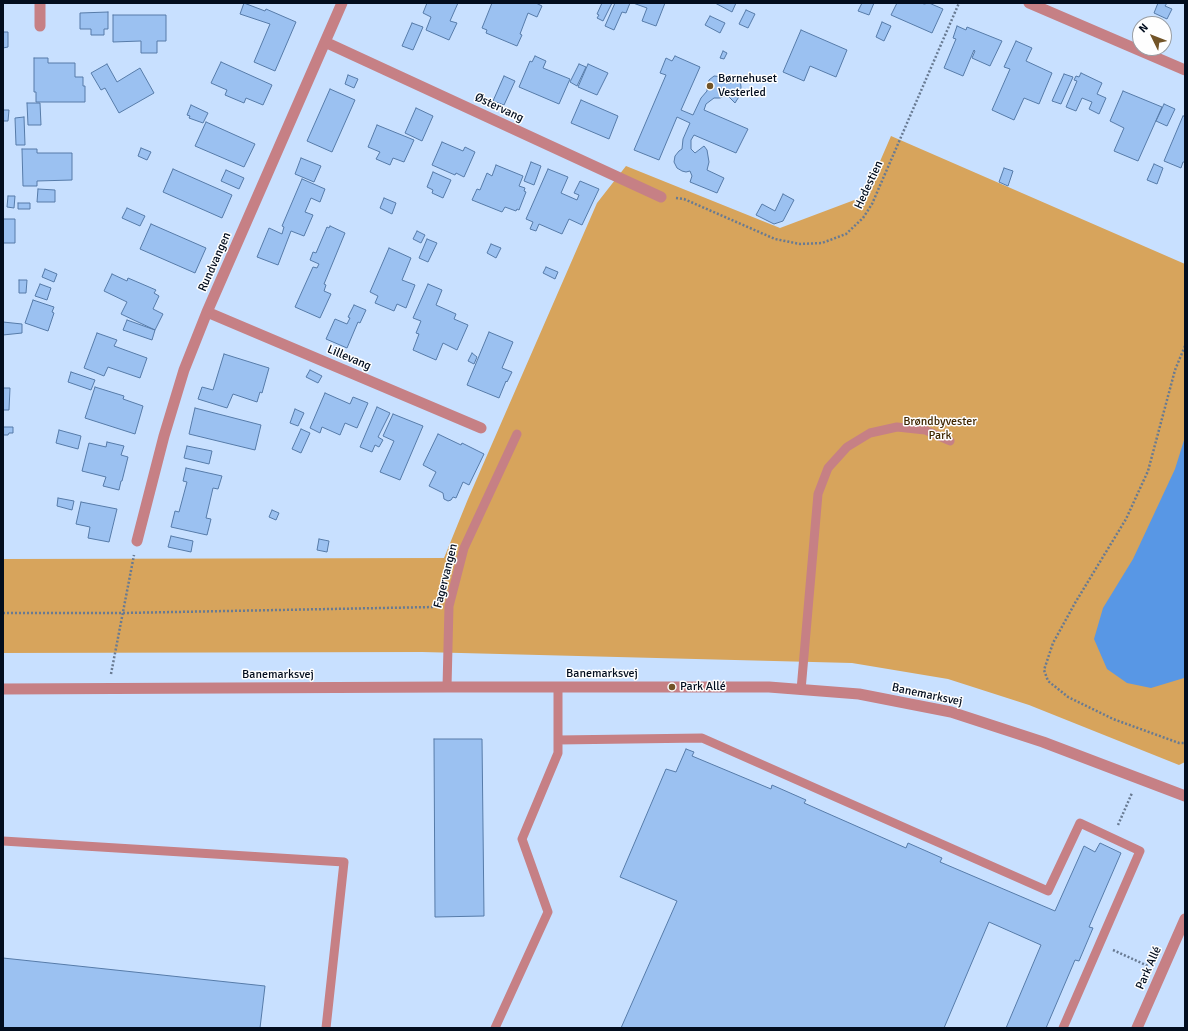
<!DOCTYPE html>
<meta charset="utf-8">
<style>
body{margin:0}
#map{position:relative;width:1188px;height:1031px;overflow:hidden;background:#c8e0ff;font-family:Signika,sans-serif}
canvas{display:block}
.frame{position:absolute;inset:0;border:4px solid #020d1e;pointer-events:none}
.north{position:absolute;left:1132px;top:16px;width:40px;height:40px;box-sizing:border-box;background:#fefefe;border:1px solid #999ea4;border-radius:50%;rotate:313deg;font-size:11px;font-weight:700;line-height:16px;text-align:center;color:#020d1e}
.north::after{content:'';display:block;margin:auto;width:14px;height:18px;background:#725428;clip-path:polygon(50% 0,100% 100%,50% 72%,0 100%)}
</style>
<div id="map">
<canvas width="1188" height="1031"></canvas>
<div class="frame"></div>
<div class="north">N</div>
</div>
<script>
const c = document.querySelector('canvas').getContext('2d');
c.lineJoin = 'round';
function fillPath(path, color) {
  c.fillStyle = color;
  c.fill(path, 'evenodd');
}
function shape(rows) {
  const path = new Path2D();
  for (const r of rows) {
    path.moveTo(r[0], r[1]);
    for (let i = 2; i < r.length; i += 2) path.lineTo(r[i], r[i + 1]);
  }
  return path;
}
function stroke(path, color, width, dash) {
  c.strokeStyle = color;
  c.lineWidth = width;
  c.lineCap = dash ? 'butt' : 'round';
  c.setLineDash(dash || []);
  c.stroke(path);
}
function drawText(font, color, halo, rows, align = 'center') {
  c.font = font + ' Signika,sans-serif';
  c.lineWidth = 3;
  c.setLineDash([]);
  c.textBaseline = 'middle';
  c.strokeStyle = halo;
  c.fillStyle = color;
  for (const [text, x, y, turn = 0] of rows) {
    c.save();
    c.translate(x, y);
    c.rotate((+turn || 0) * Math.PI / 180);
    c.textAlign = isNaN(turn) ? turn : align;
    if (halo) c.strokeText(text, 0, 0);
    c.fillText(text, 0, 0);
    c.restore();
  }
}
fillPath(shape([
 [891,136,1185,264,1185,762,1179,765,1029,705,948,679,852,663,422,652,3,653,3,559,444,558,468,499,597,203,626,166,780,228,865,196]
]), '#d7a45c');
fillPath(shape([
 [1185,437,1185,676,1184,678,1151,688,1127,683,1107,669,1094,639,1103,608,1133,559,1175,469]
]), '#5897e5');
const building = shape([
 [244,3,265,11,266,9,296,22,275,71,254,62,270,24,240,14,244,3],
 [427,3,458,3,450,21,457,23,449,40,426,30,431,17,423,13,427,3],
 [492,3,536,3,542,6,537,17,528,13,520,34,522,35,517,46,486,33,487,30,482,28,492,3],
 [602,3,612,3,603,21,597,18,599,15,597,14,602,3],
 [615,3,630,3,626,13,622,12,614,30,605,26,615,3],
 [633,3,665,3,656,26,642,21,647,8,633,3],
 [715,3,736,3,732,12,715,3],
 [862,3,874,3,869,15,858,11,862,3],
 [897,3,922,3,924,4,929,3,943,9,932,33,891,15,897,3],
 [1158,3,1167,3,1165,6,1172,9,1167,19,1154,13,1158,3],
 [746,10,755,14,748,28,739,24,746,10],
 [108,12,108,29,104,29,104,35,91,35,91,29,80,29,80,13,108,12],
 [113,15,166,15,166,41,157,41,157,53,141,53,141,41,113,42,113,15],
 [710,16,725,23,720,33,705,25,710,16],
 [882,22,891,26,884,41,876,37,882,22],
 [412,23,423,27,413,50,402,46,412,23],
 [957,26,966,30,967,27,1002,41,990,66,972,58,975,51,974,50,963,76,944,68,956,39,953,38,957,26],
 [801,30,847,50,836,77,810,66,804,81,783,72,801,30],
 [3,32,8,32,8,47,3,48,3,32],
 [1016,41,1032,48,1026,61,1052,73,1039,104,1024,98,1014,120,992,110,1010,69,1004,67,1016,41],
 [723,51,727,53,724,59,720,58,723,51],
 [535,56,546,61,543,68,570,79,559,104,519,87,530,61,532,62,535,56],
 [675,56,700,67,681,110,693,115,701,98,707,91,707,87,709,80,714,76,725,77,730,83,740,78,741,87,740,95,735,103,727,95,720,98,714,98,706,104,704,110,748,129,736,153,694,135,691,140,691,149,695,153,704,146,707,150,709,162,707,170,724,178,717,193,690,182,692,176,690,171,686,172,682,171,677,168,674,162,675,156,679,151,682,149,683,139,690,123,677,117,659,160,634,150,666,75,660,73,666,58,672,61,675,56],
 [34,58,48,58,48,63,75,63,75,77,83,77,83,86,85,86,85,102,36,102,36,92,34,92,34,58],
 [221,62,272,85,263,105,246,98,244,103,225,95,227,90,211,83,221,62],
 [107,64,117,82,140,68,154,93,119,113,105,88,101,90,91,73,107,64],
 [579,64,586,67,577,86,570,82,579,64],
 [588,64,608,73,597,95,578,87,588,64],
 [1081,73,1102,83,1097,94,1106,98,1099,114,1089,109,1092,102,1082,98,1076,111,1066,107,1077,81,1074,80,1076,76,1079,77,1081,73],
 [1064,74,1073,77,1061,104,1052,101,1064,74],
 [348,75,358,79,354,88,345,84,348,75],
 [504,76,515,81,504,105,493,101,504,76],
 [330,89,355,100,332,152,307,141,330,89],
 [1123,91,1162,107,1138,161,1114,151,1124,128,1110,121,1123,91],
 [581,100,618,116,609,139,571,123,581,100],
 [27,103,40,103,41,125,28,125,27,103],
 [1164,104,1175,109,1167,126,1156,121,1164,104],
 [191,105,208,113,203,123,189,118,190,116,187,115,191,105],
 [416,108,433,116,422,141,405,133,416,108],
 [3,110,9,110,8,121,3,121,3,110],
 [1183,116,1185,116,1185,162,1183,162,1181,168,1164,161,1183,116],
 [24,117,25,145,16,145,15,118,24,117],
 [206,122,255,144,244,167,195,146,206,122],
 [377,125,414,140,404,162,393,158,390,165,376,159,380,152,368,147,377,125],
 [442,142,463,151,465,147,475,152,464,177,456,173,455,175,432,165,442,142],
 [141,148,151,152,147,160,138,156,141,148],
 [22,149,37,149,37,153,72,153,72,180,37,181,37,186,23,186,22,149],
 [301,158,321,166,314,182,295,174,301,158],
 [531,162,541,166,534,185,524,181,531,162],
 [1154,164,1163,168,1157,184,1147,180,1154,164],
 [496,165,523,176,519,186,525,188,524,191,526,192,519,210,517,209,516,211,505,207,502,212,472,200,477,189,480,190,487,173,492,176,496,165],
 [1004,168,1013,171,1008,186,999,182,1004,168],
 [173,169,232,195,222,218,163,192,173,169],
 [548,169,568,177,561,193,577,200,579,195,574,193,580,181,599,189,582,225,569,219,562,234,539,224,536,231,530,229,533,222,526,219,548,169],
 [226,170,244,178,239,189,221,181,226,170],
 [433,172,451,180,443,198,432,193,433,190,427,187,433,172],
 [302,179,325,189,320,202,311,198,305,212,313,215,304,236,291,231,278,265,257,257,269,228,282,234,284,227,282,226,302,179],
 [38,189,55,190,55,202,37,202,38,189],
 [783,194,794,200,783,221,774,224,756,215,762,204,775,211,783,194],
 [8,196,15,196,14,208,7,207,8,196],
 [384,198,396,203,392,214,380,208,384,198],
 [18,203,30,203,30,209,18,209,18,203],
 [127,208,145,216,140,226,122,218,127,208],
 [3,219,15,219,15,243,3,243,3,244,3,219],
 [151,224,206,248,195,273,140,249,151,224],
 [330,226,345,233,324,284,326,285,324,291,331,294,320,318,295,307,313,267,317,268,319,264,310,260,313,252,316,253,327,227,329,228,330,226],
 [417,231,425,235,421,243,413,239,417,231],
 [427,239,437,243,428,262,419,258,427,239],
 [491,244,501,248,496,258,487,253,491,244],
 [389,248,411,258,402,280,415,285,406,308,397,304,394,311,375,303,378,296,370,292,389,248],
 [546,267,558,272,555,279,543,273,546,267],
 [45,269,57,274,54,282,42,277,45,269],
 [112,274,127,281,128,278,156,290,154,293,159,296,153,309,163,314,155,330,121,314,127,302,104,291,112,274],
 [19,280,27,280,26,293,19,293,19,280],
 [40,284,51,288,47,300,35,296,40,284],
 [428,284,442,290,436,305,456,314,454,319,468,325,457,350,443,343,436,360,413,350,419,334,416,333,421,321,413,318,428,284],
 [33,300,54,307,52,312,54,313,48,331,25,323,33,300],
 [354,305,366,310,360,323,358,322,347,348,326,339,335,319,347,324,350,318,348,317,354,305],
 [127,320,155,330,152,340,123,330,127,320],
 [3,322,22,324,22,333,3,335,3,322],
 [489,332,513,342,502,368,512,372,507,382,506,381,499,398,467,385,489,332],
 [97,333,117,340,114,346,147,358,140,378,108,367,104,376,84,368,97,333],
 [472,353,477,357,474,364,468,361,472,353],
 [224,354,269,368,262,393,260,392,257,402,233,394,227,408,198,399,202,387,213,390,224,354],
 [310,370,322,376,318,383,306,377,310,370],
 [71,372,95,380,91,390,68,382,71,372],
 [95,387,124,396,123,399,143,406,135,434,85,418,95,387],
 [3,388,10,388,9,410,3,410,3,388],
 [325,393,350,404,353,397,368,403,357,428,345,423,340,435,322,427,320,433,310,428,325,393],
 [377,407,390,413,378,437,383,440,379,447,375,445,372,452,360,447,377,407],
 [195,408,261,425,255,450,189,434,195,408],
 [295,409,304,413,298,426,290,423,295,409],
 [393,414,423,426,400,480,380,472,394,441,383,436,393,414],
 [3,427,13,427,13,433,9,433,8,435,3,435,3,427],
 [301,429,310,433,301,453,292,449,301,429],
 [59,430,81,436,78,449,56,443,59,430],
 [438,434,461,445,462,443,484,454,469,485,463,482,456,498,453,497,451,500,448,501,444,499,443,493,429,486,436,472,423,465,438,434],
 [107,442,124,446,121,455,128,457,122,481,121,481,119,490,103,486,106,477,82,471,89,443,106,447,107,442],
 [187,446,212,451,209,464,184,458,187,446],
 [186,468,222,476,218,489,213,488,206,518,211,519,207,535,171,527,175,511,179,512,187,482,183,481,186,468],
 [58,498,74,501,72,510,57,506,58,498],
 [81,502,117,509,109,542,88,538,90,527,76,524,81,502],
 [272,510,279,513,276,520,269,517,272,510],
 [171,536,193,541,191,552,168,547,171,536],
 [319,539,329,541,327,552,317,550,319,539],
 [434,739,482,739,484,916,435,917,434,739],
 [686,749,694,752,692,756,771,789,772,785,806,800,804,803,906,848,908,843,942,858,940,862,1055,911,1084,846,1095,852,1100,843,1121,853,1089,927,1093,928,1079,961,1075,960,1046,1028,1006,1028,1041,945,989,922,944,1028,621,1028,677,901,620,877,666,769,676,772,686,749],
 [3,958,265,986,260,1028,3,1028,3,958]
]);
fillPath(building, '#9bc1f1');
stroke(building, '#567ba9', 1);
stroke(shape([
 [676,198,684,199,775,239,800,244,822,243,846,234,863,218,872,204,959,3],
 [1185,346,1175,370,1148,471,1126,519,1075,603,1053,643,1044,670,1048,681,1068,697,1113,719,1179,743,1185,743],
 [3,613,123,613,434,607],
 [111,674,134,555],
 [1118,825,1132,793],
 [1113,950,1148,966]
]), '#687a92', 2.5, [2, 2]);
stroke(shape([
 [447,687,449,606,464,548,517,434],
 [558,687,558,740,702,738,1048,891,1080,823,1140,851,1063,1028],
 [801,690,818,494,828,468,847,447,870,433,897,427,925,430,950,441],
 [3,841,344,862,326,1028],
 [495,1028,548,912,522,839,558,753,558,740]
]), '#c68085', 9);
stroke(shape([
 [1029,3,1185,70],
 [40,26,40,3],
 [325,42,661,197],
 [207,312,481,428],
 [137,541,164,436,184,370,207,312,342,3]
]), '#c68085', 11);
stroke(shape([
 [3,689,447,687,769,687,859,694,951,712,1043,742,1185,796],
 [1137,1028,1185,919]
]), '#c68085', 11);
for (const [x, y, r, color] of [
 [710,86,4,"#725428"],
 [672,687,4,"#725428"]
]) {
  const dot = new Path2D();
  dot.arc(x, y, r, 0, 2 * Math.PI);
  c.fillStyle = color;
  c.fill(dot);
  stroke(dot, '#fefefe', 1.5);
}
drawText('12px', '#020d1e', '#fefefe', [
 ["Børnehuset",718,79],
 ["Vesterled",718,93],
 ["Park Allé",680,687]
], 'left');
drawText('12px', '#020d1e', '#fefefe', [
 ["Østervang",499,108,25],
 ["Hedestien",869,185,-65],
 ["Rundvangen",215,262,-66],
 ["Lillevang",349,358,23],
 ["Fagervangen",446,576,-76],
 ["Banemarksvej",602,674],
 ["Banemarksvej",278,675],
 ["Banemarksvej",927,695,12],
 ["Park Allé",1149,968,-66]
]);
drawText('12px', '#3f2600', '#fefefe', [
 ["Brøndbyvester",940,422],
 ["Park",940,436]
]);
</script>
